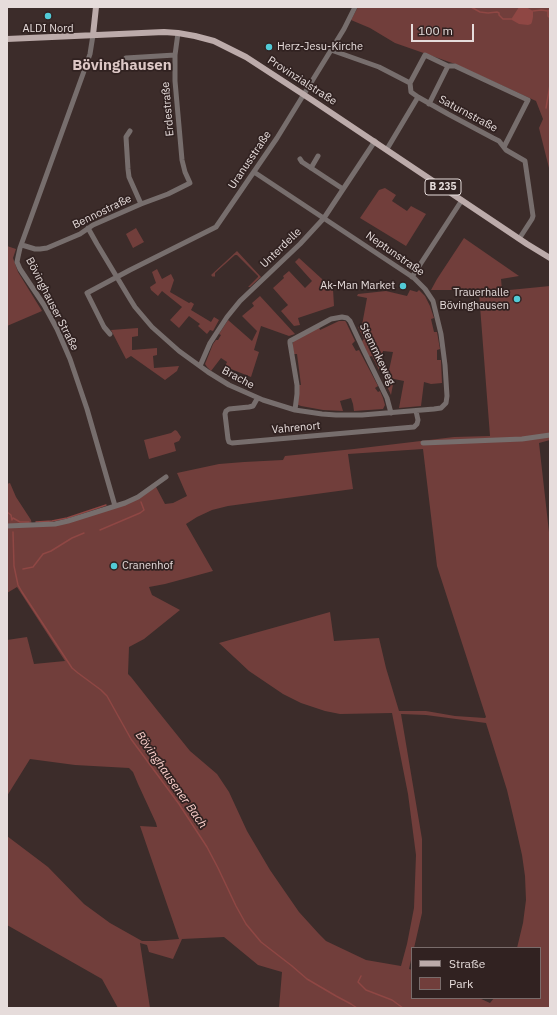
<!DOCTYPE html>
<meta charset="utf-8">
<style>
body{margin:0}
#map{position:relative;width:557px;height:1015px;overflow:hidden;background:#3c2c2a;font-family:"IBM Plex Sans",sans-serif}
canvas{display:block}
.frame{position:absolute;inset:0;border:8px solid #e6dcdb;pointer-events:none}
.legend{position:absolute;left:411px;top:947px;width:130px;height:52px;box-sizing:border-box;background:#312221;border:1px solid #796c6b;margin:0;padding:5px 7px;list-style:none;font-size:12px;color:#e6dcdb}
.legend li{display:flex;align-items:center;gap:8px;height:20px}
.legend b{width:20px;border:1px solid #796c6b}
.scale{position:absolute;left:411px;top:24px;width:63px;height:18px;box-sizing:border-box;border:2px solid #e6dcdb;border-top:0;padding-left:5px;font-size:12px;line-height:14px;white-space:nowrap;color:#e6dcdb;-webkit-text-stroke:3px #312221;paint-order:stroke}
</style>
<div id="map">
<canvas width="557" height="1015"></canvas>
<div class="frame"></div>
<ul class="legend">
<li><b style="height:5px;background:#bcabaa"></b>Straße</li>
<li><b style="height:11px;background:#713e3b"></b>Park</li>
</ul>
<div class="scale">100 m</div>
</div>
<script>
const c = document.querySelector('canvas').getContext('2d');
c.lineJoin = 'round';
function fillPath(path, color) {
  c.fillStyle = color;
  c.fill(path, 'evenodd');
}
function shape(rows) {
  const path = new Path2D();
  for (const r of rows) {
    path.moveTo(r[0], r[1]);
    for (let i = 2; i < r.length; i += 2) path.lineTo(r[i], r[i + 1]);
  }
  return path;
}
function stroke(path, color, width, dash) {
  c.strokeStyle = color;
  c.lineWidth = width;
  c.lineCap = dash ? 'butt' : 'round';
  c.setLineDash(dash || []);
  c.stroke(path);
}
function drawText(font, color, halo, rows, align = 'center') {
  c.font = font + ' "IBM Plex Sans",sans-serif';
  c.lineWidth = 3.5;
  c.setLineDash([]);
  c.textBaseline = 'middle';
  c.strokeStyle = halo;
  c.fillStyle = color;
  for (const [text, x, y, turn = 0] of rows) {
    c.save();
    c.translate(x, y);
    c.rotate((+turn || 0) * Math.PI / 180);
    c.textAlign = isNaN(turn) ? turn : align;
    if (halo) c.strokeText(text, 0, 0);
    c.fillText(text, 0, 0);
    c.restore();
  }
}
fillPath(shape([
 [358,7,550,7,550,172,539,128,543,119,536,101,455,64,395,43,370,28,351,20],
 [385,188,396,195,392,201,407,211,411,206,426,214,406,246,360,218,379,190],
 [136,228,144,242,133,248,126,234],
 [464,238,519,276,501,279,502,290,431,290,437,279],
 [7,246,16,249,13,258,18,272,42,311,7,326],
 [237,251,261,277,250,287,248,287,258,277,258,276,237,255,235,255,215,273,215,277,214,276,213,277,211,275],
 [299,258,333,289,334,306,298,318,300,325,294,326,281,311,288,305,273,288,284,278,283,276,289,271,305,288,312,281,295,262],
 [157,269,162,279,171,274,174,280,170,292,189,303,191,302,194,304,191,310,211,322,214,317,219,320,213,331,210,330,207,334,198,326,200,324,189,316,179,328,170,320,182,307,162,291,158,296,151,290,150,287,156,283,152,272],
 [550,286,550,440,539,443,550,541,550,1008,279,1008,282,972,275,970,258,965,224,937,182,939,173,959,149,952,147,945,140,943,150,1008,118,1008,102,979,7,925,7,836,48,867,84,904,110,923,142,941,155,941,179,939,140,826,157,827,156,823,138,784,133,772,129,768,75,765,30,759,7,796,7,640,27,637,34,664,65,661,17,587,7,593,7,484,10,483,16,497,31,520,32,525,55,524,125,503,155,485,165,504,173,503,187,496,177,473,219,464,244,462,283,460,285,456,354,449,454,437,490,436,479,293],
 [423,449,437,566,486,717,485,718,455,716,426,711,399,711,386,668,379,638,334,641,330,612,219,643,249,671,283,694,301,703,325,711,340,714,392,713,408,794,416,855,414,908,407,944,401,966,366,960,326,941,319,934,299,912,270,870,247,831,229,792,217,774,190,751,157,710,131,677,128,674,129,647,144,639,180,610,152,595,149,587,165,584,213,571,186,524,197,517,212,510,228,506,353,489,348,454],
 [401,714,426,715,486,723,507,790,515,824,522,855,525,876,526,900,523,923,517,948,540,948,540,998,494,998,490,1003,479,998,412,998,412,970,409,969,412,956,412,948,414,948,422,913,422,839],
 [410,290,417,292,419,290,425,296,430,306,434,318,431,319,434,332,437,332,440,349,437,350,437,360,441,360,442,383,431,384,424,382,421,406,399,408,404,381,394,379,391,395,386,384,393,352,383,351,379,370,372,356,368,357,361,342,364,339,358,327,362,325,367,298,357,296,358,294,386,291,407,296],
 [260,296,295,334,289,336,261,326,254,350,259,352,251,377,231,369,228,373,223,371,227,362,221,358,211,371,207,367,205,364,213,344,216,340,218,340,221,335,219,334,228,320,252,341,257,331,242,316,254,306,252,303],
 [339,321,345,321,346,322,355,341,352,344,356,351,359,350,378,386,375,388,378,392,380,391,383,398,385,405,383,409,354,411,353,404,351,398,340,401,343,411,323,410,301,406,296,404,298,385,301,385,297,354,294,354,292,345,294,340,319,327,320,330],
 [138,328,138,336,132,337,132,350,157,348,157,355,153,356,154,368,179,366,177,371,165,380,131,356,126,359,111,330],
 [175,430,177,431,181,437,179,441,174,443,176,451,149,459,144,440,171,433]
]), '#713e3b');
fillPath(shape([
 [519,7,526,7,533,11,533,17,532,22,531,24,528,25,519,24,512,20,512,18]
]), '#8f4744');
stroke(shape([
 [471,7,480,12,488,13,497,12,499,13,499,15,503,19,512,19],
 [550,10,548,11,548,16,550,18],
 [533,11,541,10,548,11],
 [546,108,550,85],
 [7,512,11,515,12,520,13,518,20,522,29,522],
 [36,522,52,521,67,518,106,505],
 [100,530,140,513,144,510,141,502],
 [13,532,14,566,18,585,22,592,72,668,78,673,101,690,107,696,131,739,179,804,207,847,218,868,236,906,246,924,261,942,292,966,307,979,336,996,351,1004,357,1008],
 [23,569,33,567,43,554,51,551,72,538,84,533],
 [361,976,358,982,366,990,392,1000,403,1008]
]), '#8f4744', 1.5);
stroke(shape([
 [93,35,90,54,83,74,20,248,18,257,17,262,20,269,44,305,57,329,70,359,87,409,115,506],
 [331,50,379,67,410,83,411,92,418,97,448,114,493,138,499,141,506,150,525,161,533,216,532,219,519,239],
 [126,58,175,55],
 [410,83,425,55,448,66,455,66,528,100,504,147],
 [429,104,448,66],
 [130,131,126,137,128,169,129,177,141,204],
 [387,149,418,97],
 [300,159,302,162,343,189],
 [311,168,318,156],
 [88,228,97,244,130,299,135,307,152,327,179,351,208,372,229,385,263,400,295,410,322,414,336,415,362,415,434,409,441,408,446,403,447,396,445,365,441,334,433,301,425,289,414,278,254,172],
 [22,245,35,249,40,249,47,248,80,234,93,225,141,204,168,194,190,183,185,172,182,160,175,81,175,55,178,33],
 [412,277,462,200],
 [110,334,104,327,87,293,130,270,216,227,277,138,344,29,355,7],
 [200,366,210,343,227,317,240,301,300,244,324,218,375,141],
 [257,399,253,406,249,407,229,409,226,411,225,414,228,439,229,442,232,443,414,427,417,424,418,420,416,411],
 [295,410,297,394,297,385,290,343,290,341,331,319,342,317,347,318,350,321,364,351,387,398,391,413],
 [423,443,522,439,550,435],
 [7,526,55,524,68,521,125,503,138,497,166,477]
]), '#776e6d', 5);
stroke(shape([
 [93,35,96,7],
 [7,39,164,32,178,33,195,36,214,41,246,57,312,100,527,244,550,258]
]), '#bcabaa', 6);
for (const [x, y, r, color] of [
 [48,16,4,"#52cbd7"],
 [269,47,4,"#52cbd7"],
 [403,286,4,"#52cbd7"],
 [517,299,4,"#52cbd7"],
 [114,566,4,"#52cbd7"]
]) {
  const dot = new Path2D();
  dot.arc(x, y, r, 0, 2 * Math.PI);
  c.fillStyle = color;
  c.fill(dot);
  stroke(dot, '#312221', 1.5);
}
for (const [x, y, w] of [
 [443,187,36]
]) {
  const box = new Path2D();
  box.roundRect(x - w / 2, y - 8, w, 16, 3);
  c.fillStyle = '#312221';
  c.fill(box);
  stroke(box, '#e6dcdb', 1);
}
drawText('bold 10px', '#e6dcdb', null, [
 ["B 235",443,187]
]);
drawText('11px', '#e6dcdb', '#312221', [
 ["ALDI Nord",48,29,"center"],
 ["Herz-Jesu-Kirche",277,47],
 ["Ak-Man Market",395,286,"right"],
 ["Trauerhalle",509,293,"right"],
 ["Bövinghausen",509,306,"right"],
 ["Cranenhof",122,566]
], 'left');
drawText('11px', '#e6dcdb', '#312221', [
 ["Provinzialstraße",302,81,33],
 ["Erdestraße",168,109,-95],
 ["Saturnstraße",468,114,28],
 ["Uranusstraße",250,160,-56],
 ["Bennostraße",102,212,-26],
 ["Unterdelle",281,248,-44],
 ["Neptunstraße",395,254,35],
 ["Bövinghauser Straße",52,304,63],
 ["Stemmkeweg",377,354,64],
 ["Brache",238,378,28],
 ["Vahrenort",296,428,-5]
]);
drawText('italic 12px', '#fbcfcb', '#312221', [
 ["Bövinghausener Bach",171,780,55]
]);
drawText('bold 15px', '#ddc8c6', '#312221', [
 ["Bövinghausen",122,66]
]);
</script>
